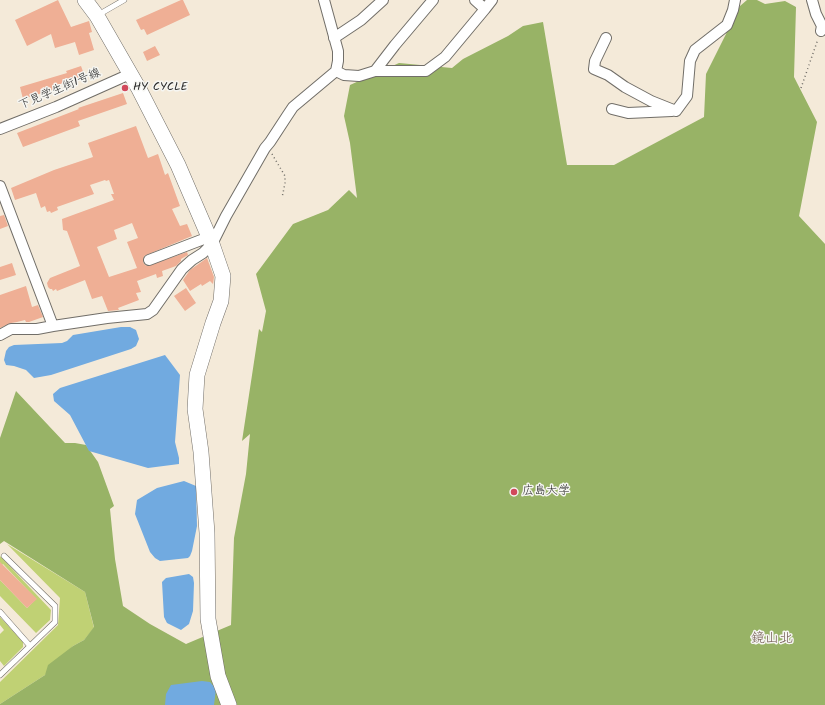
<!DOCTYPE html>
<meta charset="utf-8">
<style>
body{margin:0}
canvas{display:block;background:#f4ead9}
</style>
<canvas width="825" height="705"></canvas>
<script>
const c = document.querySelector('canvas').getContext('2d');
c.lineJoin = 'round';
function fillPath(path, color) {
  c.fillStyle = color;
  c.fill(path, 'evenodd');
}
function shape(rows) {
  const path = new Path2D();
  for (const r of rows) {
    path.moveTo(r[0], r[1]);
    for (let i = 2; i < r.length; i += 2) path.lineTo(r[i], r[i + 1]);
  }
  return path;
}
function stroke(path, color, width, dash) {
  c.strokeStyle = color;
  c.lineWidth = width;
  c.lineCap = dash ? 'butt' : 'round';
  c.setLineDash(dash || []);
  c.stroke(path);
}
function drawText(font, color, halo, rows, align = 'center') {
  c.font = font + ' Kalam,"Klee One",sans-serif';
  c.lineWidth = 3;
  c.setLineDash([]);
  c.textBaseline = 'middle';
  c.strokeStyle = halo;
  c.fillStyle = color;
  for (const [text, x, y, turn = 0] of rows) {
    c.save();
    c.translate(x, y);
    c.rotate((+turn || 0) * Math.PI / 180);
    c.textAlign = isNaN(turn) ? turn : align;
    if (halo) c.strokeText(text, 0, 0);
    c.fillText(text, 0, 0);
    c.restore();
  }
}
fillPath(shape([
 [7,544,85,592,94,628,84,640,73,646,45,675,0,704,0,682,58,625,60,598],
 [0,556,51,610,50,620,36,633,0,596,0,580,27,608,36,599,3,564,0,567],
 [0,617,23,642,23,647,4,666,0,661,0,634,4,630,0,625]
]), '#c0d174');
fillPath(shape([
 [747,0,757,0,765,4,785,1,796,7,794,77,817,122,799,216,825,244,825,705,0,705,0,704,45,675,48,665,73,646,84,640,94,627,85,592,4,541,0,544,0,438,16,391,65,443,75,443,86,445,98,462,114,506,110,509,115,559,123,606,150,624,186,644,231,625,234,538,246,474,250,434,242,441,259,329,262,332,266,311,256,274,293,224,328,210,349,190,357,198,350,143,344,116,350,85,399,63,452,68,463,59,508,36,523,26,543,22,567,165,614,165,704,117,706,74,740,6]
]), '#98b366');
fillPath(shape([
 [121,327,130,327,136,330,139,339,136,346,131,349,51,375,34,378,26,370,14,366,6,365,4,360,6,351,9,347,14,345,62,343,67,341,73,335],
 [165,355,180,375,175,442,179,458,179,464,148,468,89,451,70,415,54,401,53,394,60,388],
 [184,481,196,486,197,526,192,551,190,556,188,558,160,561,155,558,150,552,135,514,137,500,157,488],
 [189,574,193,577,194,583,193,611,189,624,181,630,167,623,164,617,162,582,166,578],
 [202,681,210,682,216,689,214,705,165,705,166,694,171,685]
]), '#71aae0');
fillPath(shape([
 [58,0,71,27,89,21,92,32,89,33,94,50,79,55,75,42,55,48,51,34,27,46,15,20],
 [181,0,183,0,190,15,147,35,144,29,141,30,136,20],
 [155,46,160,55,147,61,143,52],
 [81,66,85,77,57,85,58,88,23,99,20,87,67,73,66,71],
 [123,93,127,104,78,121,80,126,23,147,17,133,79,109,78,108],
 [136,126,148,158,158,154,165,175,168,173,180,206,172,209,180,226,187,224,192,236,144,256,143,262,145,265,148,266,187,252,188,255,181,259,181,261,176,266,162,271,163,276,157,278,156,274,137,281,141,292,136,293,139,300,118,308,119,310,108,311,102,296,92,299,85,280,57,291,56,289,53,291,52,289,50,289,48,287,47,283,50,278,80,266,67,231,63,230,62,219,114,200,111,194,114,194,109,180,106,181,105,180,90,185,94,194,57,207,58,210,51,213,50,211,47,212,45,206,41,208,36,193,15,200,11,188,54,170,93,157,88,143],
 [132,223,138,238,127,242,137,268,109,277,97,247,117,239,114,230],
 [4,215,8,226,0,229,0,216],
 [207,258,214,277,213,284,210,281,202,286,201,284,190,291,183,280,190,270],
 [12,263,16,275,0,280,0,267],
 [26,286,32,307,38,305,43,317,29,322,26,322,25,320,17,322,11,323,0,328,0,295],
 [186,288,196,303,185,311,174,296],
 [0,562,37,599,27,608,0,580]
]), '#efaf95');
const lane = shape([
 [98,15,124,0],
 [0,612,30,646],
 [0,675,55,622,55,606,4,556]
]);
const street = shape([
 [433,0,395,45,375,71,426,71,445,57,485,9,475,0],
 [812,0,816,14,822,26,821,31],
 [485,9,492,0],
 [334,38,361,20,383,0],
 [606,38,595,61,594,69,608,75,625,87,651,101,676,111],
 [336,71,344,75,359,76,375,71],
 [612,109,628,113,672,111],
 [676,111,687,96,690,61,695,50,727,25,733,10,735,0],
 [0,129,56,107,130,74],
 [0,186,53,326,37,329,11,329,0,335],
 [149,260,209,237],
 [53,326,107,318,147,314,153,310,182,269,192,260,203,253,212,244,226,216,265,148,270,142,287,116,293,107,336,71,338,61,338,51,324,0]
]);
const secondary = shape([
 [85,0,97,16,139,89,178,165,212,244,223,276,221,301,213,323,197,375,195,409,201,452,207,533,208,619,218,676,229,705]
]);
stroke(lane, '#716e68', 6);
stroke(street, '#716e68', 12);
stroke(secondary, '#716e68', 16);
stroke(shape([
 [801,88,818,39],
 [272,154,285,176,285,183,282,198]
]), '#716e68', 1.5, [1, 3]);
stroke(lane, '#fff', 5);
stroke(street, '#fff', 10);
stroke(secondary, '#fff', 15);
for (const [x, y, r, color] of [
 [125,88,4,"#d1495b"],
 [514,492,4,"#d1495b"]
]) {
  const dot = new Path2D();
  dot.arc(x, y, r, 0, 2 * Math.PI);
  c.fillStyle = color;
  c.fill(dot);
  stroke(dot, '#f6f6f2', 1.5);
}
drawText('12px', '#2b2b2b', '#f6f6f2', [
 ["HY CYCLE",133,88],
 ["広島大学",522,492]
], 'left');
drawText('12px', '#2b2b2b', '#f6f6f2', [
 ["下見学生街1号線",60,90,-23]
]);
drawText('14px', '#705950', '#f6f6f2', [
 ["鏡山北",772,640]
]);
</script>
